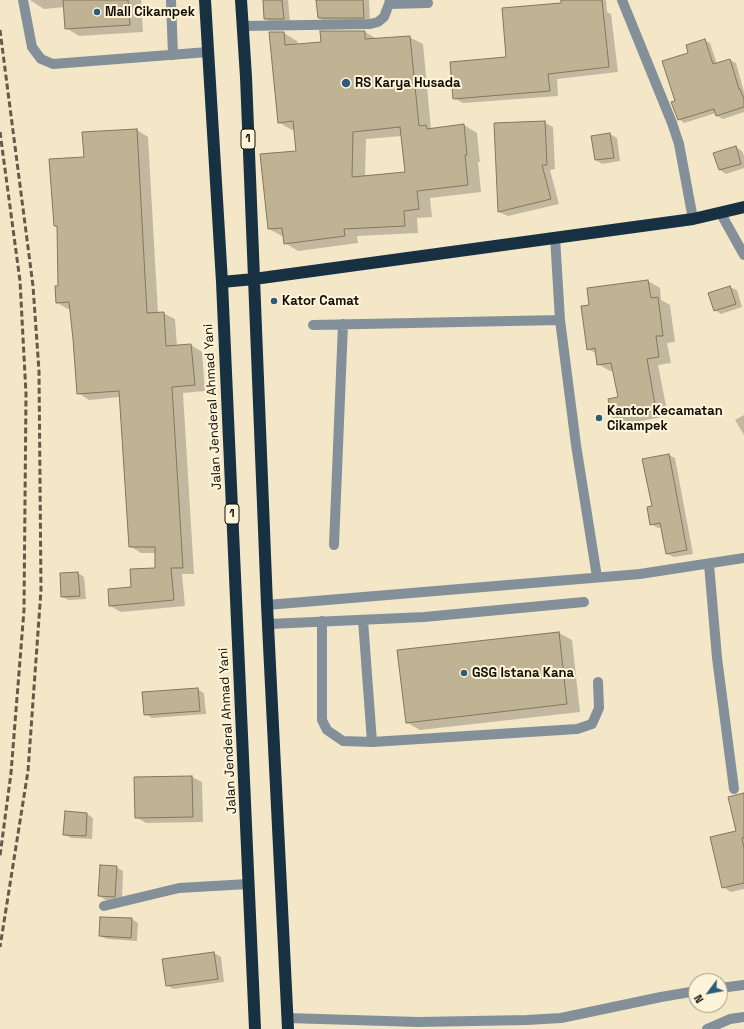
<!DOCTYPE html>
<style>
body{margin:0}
#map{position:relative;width:744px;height:1029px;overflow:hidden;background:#f3e7c7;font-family:"Space Grotesk",sans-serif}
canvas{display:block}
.north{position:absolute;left:688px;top:973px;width:40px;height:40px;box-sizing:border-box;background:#fef4da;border:1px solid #a09884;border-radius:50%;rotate:238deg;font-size:11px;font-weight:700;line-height:16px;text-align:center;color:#120e04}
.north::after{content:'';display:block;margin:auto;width:14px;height:18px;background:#2d5c7b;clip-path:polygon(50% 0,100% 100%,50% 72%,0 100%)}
</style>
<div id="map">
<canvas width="744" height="1029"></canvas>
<div class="north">N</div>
</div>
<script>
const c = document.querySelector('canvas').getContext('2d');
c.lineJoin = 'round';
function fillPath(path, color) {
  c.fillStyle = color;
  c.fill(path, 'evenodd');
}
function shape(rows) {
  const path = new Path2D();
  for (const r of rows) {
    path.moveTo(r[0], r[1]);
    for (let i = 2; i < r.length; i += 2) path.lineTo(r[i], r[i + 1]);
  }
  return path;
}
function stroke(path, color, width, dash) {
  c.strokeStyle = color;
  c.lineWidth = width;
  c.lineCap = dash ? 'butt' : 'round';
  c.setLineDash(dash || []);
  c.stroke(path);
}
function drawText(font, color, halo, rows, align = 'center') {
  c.font = font + ' "Space Grotesk",sans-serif';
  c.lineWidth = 4;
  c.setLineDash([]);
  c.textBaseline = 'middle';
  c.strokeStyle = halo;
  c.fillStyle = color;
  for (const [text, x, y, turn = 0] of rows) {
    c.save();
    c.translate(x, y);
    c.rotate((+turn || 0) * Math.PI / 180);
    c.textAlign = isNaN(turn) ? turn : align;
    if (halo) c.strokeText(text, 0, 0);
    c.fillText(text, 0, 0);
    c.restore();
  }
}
fillPath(shape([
 [30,0,141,0,143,32,79,36,66,28,65,7,44,9],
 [264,0,288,0,290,22,272,22,265,19],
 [317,0,369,0,370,21,326,22,319,18],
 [562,0,606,0,607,12,611,14,618,72,557,79,558,96,463,103,454,98,507,58,562,4],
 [365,32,377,39,409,37,423,44,431,129,464,125,477,133,480,162,478,162,481,192,430,198,432,217,417,218,418,233,357,236,358,243,298,251,285,243,284,236,282,236,269,229,297,152,295,129,292,130,278,122,270,33,284,33,297,41,298,45,322,43],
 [402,136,406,173,365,177,366,139],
 [704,40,710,43,717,64,730,60,736,63,744,92,744,112,723,119,717,116,716,113,684,123,679,119,676,101,690,54],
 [544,122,553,127,555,169,550,170,559,204,508,216,499,212],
 [137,130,148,137,158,313,163,313,175,319,177,346,191,345,202,352,205,391,183,393,194,574,182,574,185,606,121,612,110,606,156,569,156,553,141,553,130,546,120,397,89,400,78,393,71,309,68,309,57,303,59,287,58,227,54,225,85,158],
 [610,134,617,138,620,161,602,164,596,160],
 [736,147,742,151,744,156,744,168,726,174,720,170],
 [648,281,660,288,661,300,670,305,675,342,667,343,671,363,658,365,668,416,624,424,613,417,619,398,614,371,610,371,598,364,597,354,588,349,591,306,588,288],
 [730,287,737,290,742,307,721,314,715,310,709,293],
 [744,415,744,435,735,420],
 [669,455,675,458,693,554,674,557,667,554,662,527,658,528,651,524,653,507],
 [78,573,84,577,86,599,69,600,62,597],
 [559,633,572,640,580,712,420,730,406,722],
 [197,689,204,693,206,714,152,718,145,714],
 [192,777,202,782,203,822,146,823,136,817],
 [744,794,744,889,731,892,723,887,742,830],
 [87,814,93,818,92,839,71,838,64,834],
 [116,867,123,871,122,900,106,900,99,896],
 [132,919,138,923,137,941,107,939,100,936],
 [214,953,221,957,224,982,173,989,167,985]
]), '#0003');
const building = shape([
 [63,0,128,0,130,25,65,29,63,0],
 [263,0,282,0,284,19,264,19,263,0],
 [316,0,363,0,364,18,318,18,316,0],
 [561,0,602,0,609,67,548,74,550,91,453,99,450,62,506,57,502,8,561,3,561,0],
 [320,31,365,31,365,39,410,36,419,126,426,125,427,129,464,124,467,155,465,155,468,185,417,191,419,209,404,211,405,226,344,229,345,236,284,244,282,228,268,229,260,154,296,151,293,121,278,123,269,32,284,32,285,45,321,42,320,31],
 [400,127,405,172,352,177,353,132,400,127],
 [705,39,713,64,730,59,739,89,740,89,744,99,744,107,716,116,714,109,678,120,671,102,675,101,662,61,688,53,686,45,705,39],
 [545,121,547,165,542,165,551,199,498,212,494,123,545,121],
 [137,129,147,313,164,312,166,346,191,344,195,385,172,387,183,568,171,568,174,600,109,606,108,589,131,587,130,569,155,568,155,547,129,547,119,391,77,394,73,339,69,302,56,303,55,286,58,286,57,226,54,226,49,159,84,157,82,132,137,129],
 [610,133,614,158,595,160,591,136,610,133],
 [736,146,741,164,719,170,713,153,736,146],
 [648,280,651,298,658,297,663,336,656,336,659,357,647,359,656,410,612,417,608,399,618,397,611,363,597,365,595,348,587,350,581,306,589,305,587,288,648,280],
 [730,286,736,304,714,311,708,293,730,286],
 [669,454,687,550,666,554,660,523,650,525,647,507,652,506,642,459,669,454],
 [78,572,80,596,61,597,60,573,78,572],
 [559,632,567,704,406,723,397,650,559,632],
 [198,688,200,711,144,715,142,692,198,688],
 [192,776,193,817,135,818,134,777,192,776],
 [744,793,744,838,742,838,744,848,744,883,722,888,710,837,736,831,728,797,744,793],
 [65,811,87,813,86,836,63,835,65,811],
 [100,865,117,866,115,897,98,896,100,865],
 [100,917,132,918,131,938,99,936,100,917],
 [214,952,218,979,166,986,162,959,214,952]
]);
fillPath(building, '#bfb394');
stroke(building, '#82775a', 1);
stroke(shape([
 [23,0,32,47,41,59,53,64,208,52],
 [171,0,173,55],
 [622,0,672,123,679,144,693,219],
 [389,4,428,3],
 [243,26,370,24,378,22,384,17,389,4,390,0],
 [720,212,744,255],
 [555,237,560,320,576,445,597,577],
 [313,325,560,320],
 [334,545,343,324],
 [709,564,717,658,734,789],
 [267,605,640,574,744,558],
 [363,620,372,742],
 [322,621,322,720,327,730,343,741,372,742,577,729,592,724,599,708,598,682],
 [269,624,424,617,584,602],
 [104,906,179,888,248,884],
 [720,988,744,985],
 [287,1018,418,1022,527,1020,561,1018,661,997,696,991],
 [707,1029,730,1019,744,1017]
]), '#849099', 10);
stroke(shape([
 [205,0,222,282,255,1029],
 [241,0,246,77,267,605,288,1029],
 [222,282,254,279,693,219,744,207]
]), '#173142', 12);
stroke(shape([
 [0,30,33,286,39,371,41,590,28,771,0,947],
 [0,132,20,281,26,394,24,610,11,773,0,856]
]), '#625b4a', 3, [6, 3]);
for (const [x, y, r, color] of [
 [97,12,4,"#2d5c7b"],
 [346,83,5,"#2d5c7b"],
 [274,301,4,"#2d5c7b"],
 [599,418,4,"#2d5c7b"],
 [464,673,4,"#2d5c7b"]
]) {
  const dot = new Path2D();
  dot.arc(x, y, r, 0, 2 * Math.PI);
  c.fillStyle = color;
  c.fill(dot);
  stroke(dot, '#fef4da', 1.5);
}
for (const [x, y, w] of [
 [248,139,14],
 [232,514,14]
]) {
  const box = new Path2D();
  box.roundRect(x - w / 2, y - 10, w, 20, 3);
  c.fillStyle = '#fef4da';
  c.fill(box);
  stroke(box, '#120e04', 1);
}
drawText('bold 12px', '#120e04', null, [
 ["1",248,139],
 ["1",232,514]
]);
drawText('bold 13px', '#120e04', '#fef4da', [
 ["Mall Cikampek",105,12],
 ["RS Karya Husada",355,83],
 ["Kator Camat",282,301],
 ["Kantor Kecamatan",607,411],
 ["Cikampek",607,426],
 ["GSG Istana Kana",472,673]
], 'left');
drawText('13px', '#120e04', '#fef4da', [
 ["Jalan Jenderal Ahmad Yani",213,407,-93],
 ["Jalan Jenderal Ahmad Yani",228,731,-93]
]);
</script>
